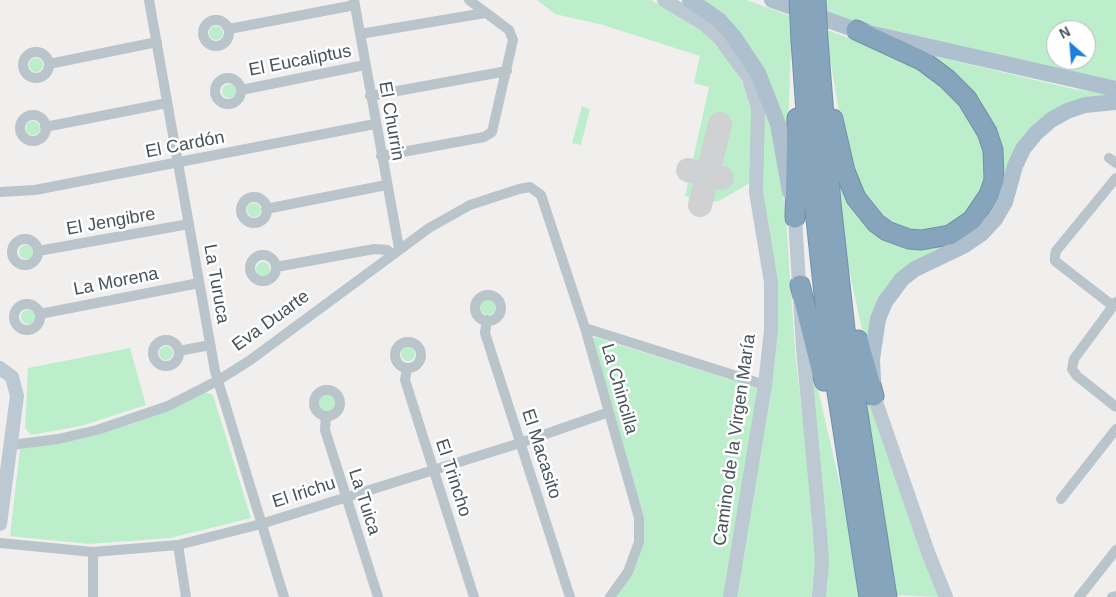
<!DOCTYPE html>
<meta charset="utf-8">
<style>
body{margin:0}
#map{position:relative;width:1116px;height:597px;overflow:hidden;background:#f1eeee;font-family:Arial,sans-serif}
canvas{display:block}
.north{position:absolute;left:1046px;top:20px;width:50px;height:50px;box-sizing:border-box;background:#fff;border:1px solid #b5babd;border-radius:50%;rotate:333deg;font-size:14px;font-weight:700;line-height:20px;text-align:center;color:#46535b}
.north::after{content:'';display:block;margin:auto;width:18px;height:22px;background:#1b7fdd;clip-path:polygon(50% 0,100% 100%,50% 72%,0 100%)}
</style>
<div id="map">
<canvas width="1116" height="597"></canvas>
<div class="north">N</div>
</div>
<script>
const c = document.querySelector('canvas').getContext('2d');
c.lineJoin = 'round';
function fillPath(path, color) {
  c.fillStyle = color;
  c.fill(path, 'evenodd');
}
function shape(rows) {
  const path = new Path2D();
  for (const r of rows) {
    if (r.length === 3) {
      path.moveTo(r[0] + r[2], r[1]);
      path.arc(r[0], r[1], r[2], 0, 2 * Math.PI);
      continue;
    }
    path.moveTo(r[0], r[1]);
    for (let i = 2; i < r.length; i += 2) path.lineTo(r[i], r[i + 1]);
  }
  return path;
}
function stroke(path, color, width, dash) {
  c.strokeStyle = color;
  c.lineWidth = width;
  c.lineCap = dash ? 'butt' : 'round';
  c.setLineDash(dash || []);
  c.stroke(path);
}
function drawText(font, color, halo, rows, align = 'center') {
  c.font = font + ' Arial,sans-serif';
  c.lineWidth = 5;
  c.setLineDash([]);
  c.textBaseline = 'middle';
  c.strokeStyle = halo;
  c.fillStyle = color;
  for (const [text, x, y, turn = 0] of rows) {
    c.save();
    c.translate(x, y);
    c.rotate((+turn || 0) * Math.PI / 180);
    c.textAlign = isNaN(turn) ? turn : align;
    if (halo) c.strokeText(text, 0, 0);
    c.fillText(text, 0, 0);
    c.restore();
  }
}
fillPath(shape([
 [537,0,651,0,702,30,730,61,749,93,752,108,750,180,748,184,719,201,706,203,685,196,709,87,694,83,700,56,603,25,555,14],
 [701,0,747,0,792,17,788,130],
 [824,0,1116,0,1116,81,857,22,825,11],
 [1056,30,1086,30,1086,60,1056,60],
 [216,33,7],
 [825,29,891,54,943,82,982,134,989,180,959,224,921,235,879,220,849,170],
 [930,55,1073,89,1116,95,1049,116,1001,199,977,231,916,262,866,348,842,237,835,163,873,225,951,239,1000,165],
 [36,65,7],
 [229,91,7],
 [582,106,590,109,581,145,572,143],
 [763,108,773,126,786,218,795,350,815,531,816,560,813,597,735,597,770,385,761,191],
 [33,128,7],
 [254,210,7],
 [26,252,7],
 [263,269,7],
 [488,307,8],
 [28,317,7],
 [594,337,758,388,724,597,615,597,643,543,644,517,592,342],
 [166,353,7],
 [408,354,7],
 [130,348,146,405,81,426,31,435,25,428,28,368],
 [854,351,941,597,892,595],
 [811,358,840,485,861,597,824,597],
 [204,392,213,395,251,518,170,538,89,544,10,536,20,449,87,437,134,423,179,406],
 [327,403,8]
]), '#bdeecc');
stroke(shape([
 [688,170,722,178],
 [700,205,720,124]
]), '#d0d1d3', 24);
const highway = shape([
 [818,40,831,203,846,338,887,597],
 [801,41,809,154,829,341,869,597],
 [833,119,845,171,856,198,876,223,887,231,909,239,921,240,950,235,972,220,989,195,994,180,993,150,987,132,967,99,947,79,923,61,856,30],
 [795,218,797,118],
 [800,285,824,381],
 [858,340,874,396]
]);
stroke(highway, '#7190a8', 21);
stroke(shape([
 [149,0,215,371,284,597],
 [354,0,399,248],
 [216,33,13],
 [229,29,355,5],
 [360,34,485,13],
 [36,65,13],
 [49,64,157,42],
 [228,91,13],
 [241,90,365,65],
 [370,96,507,71],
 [33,128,13],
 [45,127,167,103],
 [381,156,484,137,492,132,513,40,509,30,469,0],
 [1109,158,1116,163],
 [0,192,35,190,375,124],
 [254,210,13],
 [266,209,386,185],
 [25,252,13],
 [38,251,189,224],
 [263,268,13],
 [276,267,374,249,387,250,392,254],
 [488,308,13],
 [1116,302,1074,359,1072,369,1077,376,1116,407],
 [27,317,13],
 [1113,306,1055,261,1055,256,1056,251,1116,178],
 [40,314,199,283],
 [487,320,485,333,570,597],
 [585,328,765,385],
 [166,353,13],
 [408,355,13],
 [179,351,210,345],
 [407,368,405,380,474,597],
 [327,403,13],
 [326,416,325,430,378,597],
 [11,445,58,439,97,430,168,406,217,381,249,361,429,228,470,205,519,189,530,187,541,195,585,328,639,518,639,542,628,572,610,597],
 [1061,499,1116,429],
 [0,543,93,552,178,545,261,524,520,443,609,412],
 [178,545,186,597],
 [93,552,93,597],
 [1079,597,1116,550],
 [1112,597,1116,596]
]), '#bac4cb', 10);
stroke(shape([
 [664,0,704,24,721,40,749,78,758,108,756,192,771,282,771,330,765,385,730,597],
 [795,218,803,348,820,532,822,562,819,597],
 [0,368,12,377,17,396,0,524],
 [874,396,929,555,946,597]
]), '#bcc8d2', 14);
stroke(shape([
 [690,0,719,20,734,37,758,73,778,124,790,192],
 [772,0,856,30,1116,89],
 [873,379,872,359,878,319,885,302,902,279,915,269,965,245,981,234,995,219,1005,202,1015,166,1023,149,1036,133,1051,120,1067,111,1085,105,1116,102]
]), '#aec0cd', 16);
stroke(highway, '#86a5bc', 19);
const highwayBridge = shape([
 [799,0,801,41],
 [816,0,818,40]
]);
stroke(highwayBridge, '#7190a8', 21, []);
stroke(highwayBridge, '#86a5bc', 19);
drawText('18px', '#46535b', '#fff', [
 ["El Eucaliptus",300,61,-11],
 ["El Churrin",391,121,80],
 ["El Cardón",185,145,-11],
 ["El Jengibre",111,222,-10],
 ["La Morena",116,282,-11],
 ["La Turuca",216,284,80],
 ["Eva Duarte",271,321,-36],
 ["La Chincilla",619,389,74],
 ["Camino de la Virgen María",735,440,-82],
 ["El Macasito",541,454,72],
 ["El Trincho",453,478,72],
 ["El Irichu",304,493,-18],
 ["La Tuica",364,502,72]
]);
</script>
